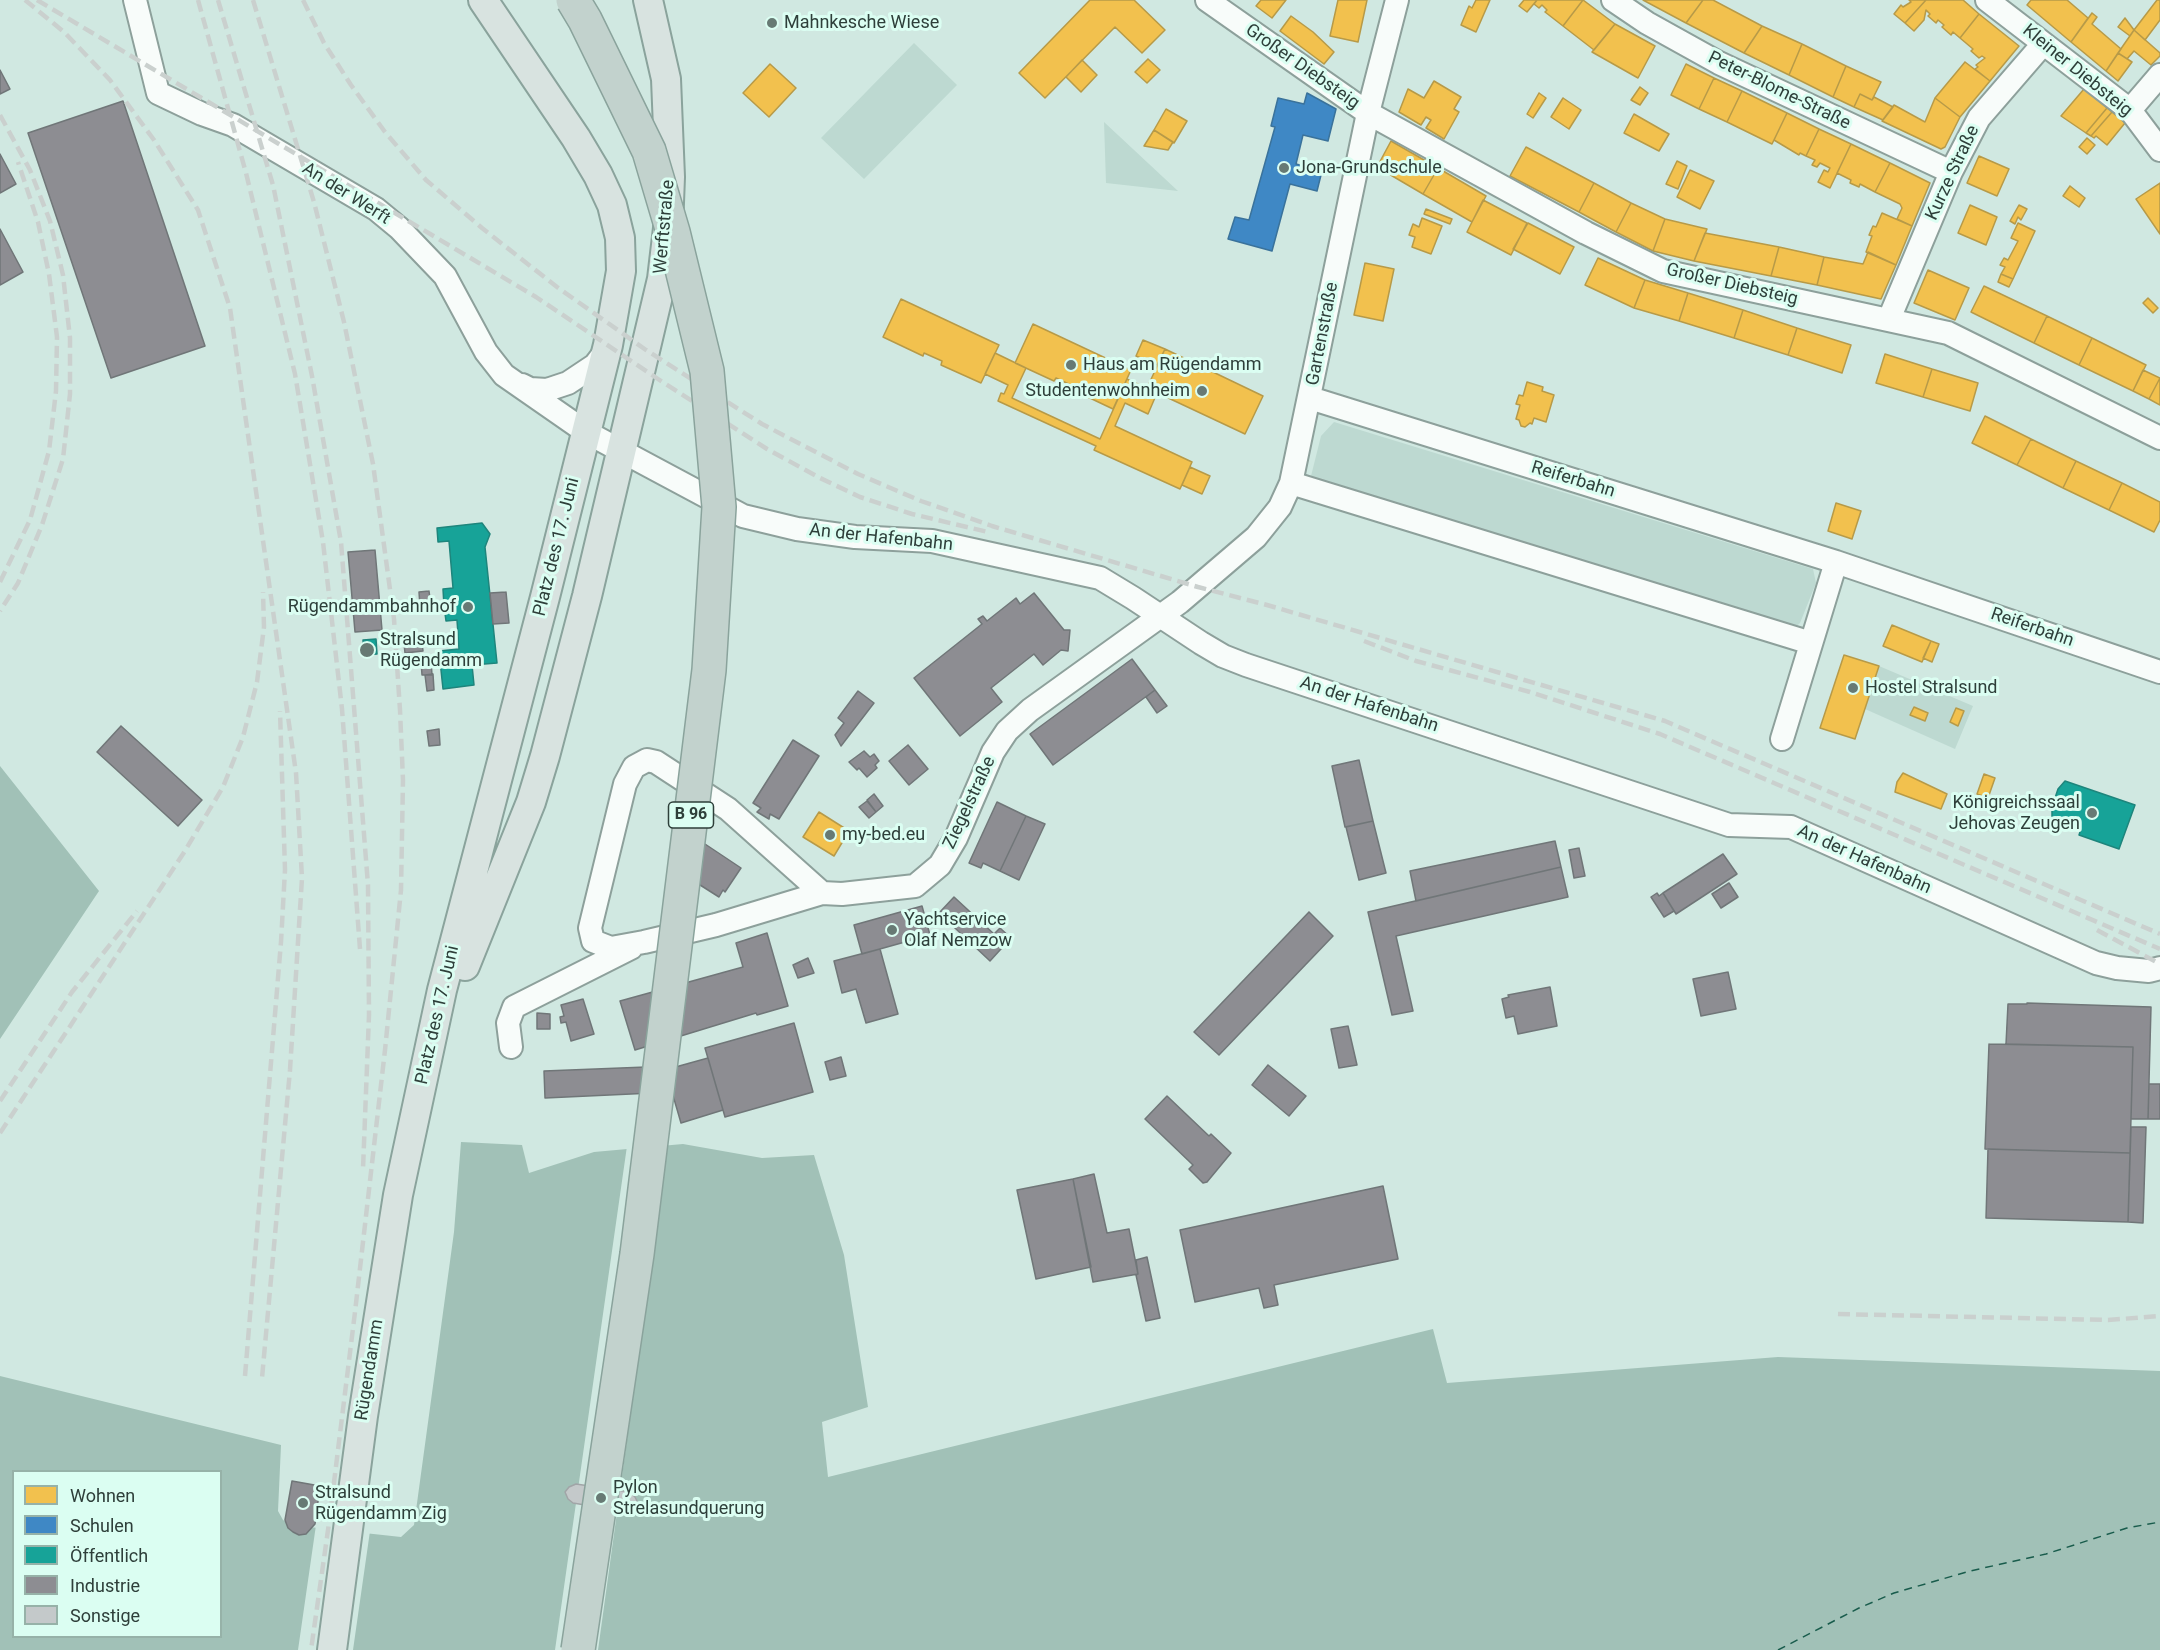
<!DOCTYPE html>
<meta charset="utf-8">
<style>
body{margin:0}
#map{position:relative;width:2160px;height:1650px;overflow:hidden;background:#d0e8e1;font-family:Roboto,sans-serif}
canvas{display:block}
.legend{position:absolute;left:12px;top:1470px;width:210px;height:168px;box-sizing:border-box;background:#dbfef2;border:2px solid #96b2a8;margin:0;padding:8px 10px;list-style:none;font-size:18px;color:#2e3f3a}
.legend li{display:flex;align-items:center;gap:12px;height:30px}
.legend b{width:30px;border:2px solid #96b2a8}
</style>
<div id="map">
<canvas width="2160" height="1650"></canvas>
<ul class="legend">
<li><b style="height:16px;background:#f2c14e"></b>Wohnen</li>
<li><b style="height:16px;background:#3f88c5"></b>Schulen</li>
<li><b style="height:16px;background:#17a398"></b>Öffentlich</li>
<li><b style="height:16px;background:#8d8d92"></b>Industrie</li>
<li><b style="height:16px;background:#c4c9ca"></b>Sonstige</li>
</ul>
</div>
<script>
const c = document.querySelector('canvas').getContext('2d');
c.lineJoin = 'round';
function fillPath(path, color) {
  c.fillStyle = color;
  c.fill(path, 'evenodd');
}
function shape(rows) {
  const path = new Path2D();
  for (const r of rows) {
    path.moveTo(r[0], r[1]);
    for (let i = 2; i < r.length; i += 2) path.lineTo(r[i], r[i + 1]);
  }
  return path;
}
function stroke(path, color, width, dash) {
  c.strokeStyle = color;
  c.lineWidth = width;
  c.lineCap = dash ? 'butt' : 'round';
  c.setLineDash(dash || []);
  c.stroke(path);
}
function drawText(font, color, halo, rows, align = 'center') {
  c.font = font + ' Roboto,sans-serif';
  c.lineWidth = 6;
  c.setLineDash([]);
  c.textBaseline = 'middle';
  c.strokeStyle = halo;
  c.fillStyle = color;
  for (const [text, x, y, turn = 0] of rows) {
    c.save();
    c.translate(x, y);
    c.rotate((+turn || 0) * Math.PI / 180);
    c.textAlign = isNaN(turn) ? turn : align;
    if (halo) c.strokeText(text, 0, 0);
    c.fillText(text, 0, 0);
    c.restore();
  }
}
fillPath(shape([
 [914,43,957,85,864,179,821,138],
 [1104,122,1178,191,1106,183],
 [1334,422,1813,569,1816,583,1800,623,1792,630,1310,480,1321,436],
 [1879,666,1973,706,1955,749,1865,709]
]), '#bdd9d1');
fillPath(shape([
 [0,766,99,891,0,1039],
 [461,1142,522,1145,529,1173,594,1152,683,1144,762,1158,814,1155,844,1255,868,1407,822,1422,828,1477,1433,1329,1447,1383,1778,1357,2160,1371,2160,1650,0,1650,0,1376,281,1445,278,1511,283,1520,291,1525,401,1537,414,1525,454,1232],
 [14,1472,220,1472,220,1636,14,1636]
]), '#a1c1b7');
fillPath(shape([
 [668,1143,598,1650,555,1650,627,1146],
 [316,1525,370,1531,353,1650,298,1650]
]), '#d0e8e1');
const homes = shape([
 [1090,0,1134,0,1165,30,1142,53,1115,27,1045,98,1019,73,1090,0],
 [1261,0,1286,0,1272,18,1256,6,1261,0],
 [1338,0,1367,0,1358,42,1330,36,1338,0],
 [1476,0,1490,0,1476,32,1461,25,1469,6,1472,8,1476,0],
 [1524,0,1537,0,1527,12,1519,6,1524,0],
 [1537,0,1583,0,1563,26,1545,12,1547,10,1542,5,1539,8,1534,4,1537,0],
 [1583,0,1615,24,1594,50,1563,26,1583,0],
 [1643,0,1703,0,1686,23,1643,0],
 [1703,0,1713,0,1762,26,1744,53,1686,23,1703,0],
 [1909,0,1926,0,1905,23,1894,14,1901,5,1903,7,1911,2,1909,0],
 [1926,0,1963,0,1979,14,1960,38,1953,32,1951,35,1942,27,1944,25,1938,20,1936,23,1928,16,1930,14,1926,10,1924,20,1914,31,1905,23,1926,0],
 [2031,0,2067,0,2088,18,2071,42,2027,5,2031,0],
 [2157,0,2160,0,2160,20,2145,40,2134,30,2157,0],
 [2092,13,2097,17,2092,24,2121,49,2106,71,2071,42,2092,13],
 [1979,14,2019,46,1990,81,1975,69,1978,67,1976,65,1985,58,1982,56,1979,58,1971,51,1973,49,1960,38,1979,14],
 [1291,16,1313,32,1334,52,1324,64,1280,31,1291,16],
 [2125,18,2134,30,2130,36,2118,27,2125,18],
 [1615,24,1655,46,1638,78,1592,52,1615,24],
 [1762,26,1802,44,1789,75,1744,53,1762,26],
 [2134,30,2160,53,2160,56,2151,65,2134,51,2127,59,2118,53,2134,30],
 [1802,44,1846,66,1833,97,1789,75,1802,44],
 [2118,53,2132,62,2118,81,2106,71,2118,53],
 [1148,59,1160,70,1147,83,1135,72,1148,59],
 [1082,60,1097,75,1081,92,1066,77,1082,60],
 [1965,62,1990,81,1960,117,1935,98,1965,62],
 [770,64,796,88,769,117,743,93,770,64],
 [1686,64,1714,78,1699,109,1671,95,1686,64],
 [1846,66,1881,82,1872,100,1860,94,1854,107,1833,97,1846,66],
 [1714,78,1742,91,1727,122,1699,109,1714,78],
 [1434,81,1461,97,1454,109,1459,112,1444,139,1426,128,1431,120,1426,117,1421,125,1399,112,1408,89,1424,98,1434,81],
 [1640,87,1648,93,1640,105,1631,100,1640,87],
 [2084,89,2107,108,2086,133,2061,116,2084,89],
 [1742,91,1787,113,1772,144,1727,122,1742,91],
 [1539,93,1546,98,1533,118,1527,114,1539,93],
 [1860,94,1872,100,1874,97,1893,107,1883,120,1854,107,1860,94],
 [1563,98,1581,110,1569,129,1551,117,1563,98],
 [1935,98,1960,117,1945,147,1941,149,1882,121,1894,105,1925,122,1935,98],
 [2107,108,2112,112,2091,136,2086,133,2107,108],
 [1166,109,1187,121,1174,143,1154,130,1166,109],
 [2112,112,2125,123,2107,145,2096,136,2094,138,2091,136,2112,112],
 [1787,113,1819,129,1806,156,1800,153,1799,155,1774,140,1787,113],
 [1634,114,1669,134,1659,151,1624,133,1634,114],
 [1819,129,1851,144,1830,188,1818,182,1824,170,1828,172,1830,168,1820,163,1817,167,1812,165,1815,160,1806,156,1819,129],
 [1154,130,1173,142,1168,150,1144,146,1154,130],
 [2087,138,2095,145,2087,154,2079,147,2087,138],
 [1391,141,1438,168,1423,194,1377,167,1391,141],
 [1851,144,1890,163,1875,192,1860,184,1859,187,1850,183,1851,180,1837,173,1851,144],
 [1526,147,1594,183,1579,212,1510,176,1526,147],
 [1979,156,2009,169,1997,196,1967,183,1979,156],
 [1677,161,1687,166,1678,189,1666,184,1677,161],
 [1890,163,1930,183,1912,226,1897,219,1902,208,1900,204,1875,192,1890,163],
 [1438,168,1486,196,1472,222,1423,194,1438,168],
 [1690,170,1714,181,1700,209,1677,197,1690,170],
 [1594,183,1631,203,1616,232,1579,212,1594,183],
 [2160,183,2160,234,2136,199,2160,183],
 [2070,186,2085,198,2079,207,2063,196,2070,186],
 [1483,200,1527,223,1511,255,1467,232,1483,200],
 [1631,203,1665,219,1653,251,1616,232,1631,203],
 [1970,205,1997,217,1986,245,1958,233,1970,205],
 [2019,205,2027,209,2021,220,2018,217,2015,224,2010,221,2019,205],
 [1426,209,1452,219,1450,224,1424,214,1426,209],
 [1882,213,1912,226,1896,265,1866,252,1872,236,1869,235,1873,226,1876,227,1882,213],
 [1422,218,1442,226,1431,254,1412,247,1415,237,1409,235,1413,224,1419,227,1422,218],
 [1665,219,1707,229,1694,261,1653,251,1665,219],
 [1528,223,1574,247,1560,274,1513,249,1528,223],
 [2018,223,2035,231,2013,279,2001,274,2005,267,2000,265,2004,258,2008,260,2017,243,2018,241,2011,238,2018,223],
 [1705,233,1779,247,1771,276,1694,261,1705,233],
 [1779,247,1824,257,1817,285,1771,276,1779,247],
 [1868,252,1896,265,1881,299,1817,285,1824,257,1863,264,1868,252],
 [1598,258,1645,280,1634,308,1585,285,1598,258],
 [1365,263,1394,269,1383,321,1354,315,1365,263],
 [1928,270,1969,288,1955,320,1914,303,1928,270],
 [2001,274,2013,279,2009,287,1998,282,2001,274],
 [1645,280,1688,293,1679,321,1634,308,1645,280],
 [1984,286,2047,316,2034,343,1971,312,1984,286],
 [1688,293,1743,310,1734,338,1679,321,1688,293],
 [2148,298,2158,308,2153,313,2143,303,2148,298],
 [901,299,999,345,981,383,941,365,942,361,924,353,923,356,883,337,901,299],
 [1743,310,1797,328,1788,355,1734,338,1743,310],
 [2047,316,2092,338,2079,365,2034,343,2047,316],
 [1033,324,1131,370,1113,409,1073,390,1075,387,1056,378,1054,381,1015,363,1033,324],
 [1797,328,1851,345,1842,373,1788,355,1797,328],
 [2092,338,2146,365,2133,391,2079,365,2092,338],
 [1143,340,1165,349,1157,365,1136,356,1143,340],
 [1165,349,1263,396,1245,434,1147,388,1165,349],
 [995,353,1026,368,1012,398,1100,439,1127,379,1157,393,1148,414,1125,403,1115,426,1192,462,1180,489,1094,450,1096,446,998,401,1001,393,1004,394,1008,385,985,374,995,353],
 [1885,354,1932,369,1923,397,1876,383,1885,354],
 [1932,369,1978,383,1970,411,1923,397,1932,369],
 [2143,370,2160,378,2149,399,2133,391,2143,370],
 [2160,378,2160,405,2149,399,2160,378],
 [1527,382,1543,387,1542,391,1554,395,1546,422,1534,418,1532,424,1530,423,1525,427,1521,426,1519,420,1516,419,1520,405,1516,404,1519,395,1523,396,1527,382],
 [1985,416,2031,439,2017,465,1972,443,1985,416],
 [2031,439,2076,461,2063,488,2017,465,2031,439],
 [2076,461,2122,483,2109,510,2063,488,2076,461],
 [1190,467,1210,476,1202,494,1182,485,1190,467],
 [2122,483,2160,502,2160,520,2154,532,2109,510,2122,483],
 [1836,503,1861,511,1852,539,1828,531,1836,503],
 [1892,625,1931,641,1922,662,1883,646,1892,625],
 [1931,641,1939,644,1932,662,1923,658,1931,641],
 [1844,655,1879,666,1855,739,1820,728,1844,655],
 [1914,707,1928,713,1925,721,1910,715,1914,707],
 [1956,708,1964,711,1958,726,1950,722,1956,708],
 [1903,773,1947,794,1941,809,1895,792,1897,782,1903,773],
 [1984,774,1995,778,1988,798,1977,794,1984,774],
 [819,812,849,831,834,856,803,837,819,812]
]);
fillPath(homes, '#f2c14e');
stroke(homes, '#b79a48', 1.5);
const schools = shape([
 [1307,93,1336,109,1328,141,1303,135,1296,164,1322,171,1317,191,1290,184,1272,251,1228,239,1235,217,1249,220,1275,127,1271,126,1278,98,1304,104,1307,93]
]);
fillPath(schools, '#3f88c5');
stroke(schools, '#3a729b', 1.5);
const public = shape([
 [482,523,490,534,485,547,497,663,472,665,474,685,443,689,439,651,459,649,457,620,446,621,444,606,443,589,453,588,449,541,438,542,437,528,482,523],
 [376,639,377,654,364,655,363,640,376,639],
 [2065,781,2135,805,2119,849,2079,835,2081,829,2052,819,2052,807,2058,789,2065,781]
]);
fillPath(public, '#17a398');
stroke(public, '#1e857c', 1.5);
const industry = shape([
 [0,70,10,89,0,94,0,70],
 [123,101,205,346,111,378,28,133,123,101],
 [0,154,16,184,0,193,0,154],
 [0,229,23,272,0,285,0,229],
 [375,550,382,630,355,632,348,552,375,550],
 [429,591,431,606,420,607,419,592,429,591],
 [506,592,509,623,493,624,490,593,506,592],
 [1034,593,1064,630,1070,630,1068,651,1061,650,1043,665,1034,654,991,688,1002,702,960,736,914,678,982,624,978,619,983,616,987,621,1016,598,1020,604,1034,593],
 [422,642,423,651,405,653,404,644,422,642],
 [1132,659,1155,690,1053,765,1030,734,1132,659],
 [431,660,432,675,422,675,421,661,431,660],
 [433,674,434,690,427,691,425,675,433,674],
 [1155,690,1167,706,1157,713,1146,697,1155,690],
 [858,691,874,703,841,746,835,735,844,723,838,718,858,691],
 [121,726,202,800,178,826,97,752,121,726],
 [439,729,440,745,429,746,427,731,439,729],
 [793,740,819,756,779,819,770,814,769,819,757,812,761,808,753,803,793,740],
 [908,745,928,769,909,785,889,761,908,745],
 [864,751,870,757,874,754,879,761,875,765,877,768,867,777,859,768,857,770,849,762,864,751],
 [1359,760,1373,821,1345,827,1332,766,1359,760],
 [874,794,883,806,876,812,867,800,874,794],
 [867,801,876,812,869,818,859,807,867,801],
 [997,802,1026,816,1000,871,983,863,981,868,969,863,997,802],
 [1026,816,1045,824,1019,880,1000,871,1026,816],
 [1373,821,1386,873,1359,880,1346,827,1373,821],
 [696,838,741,868,725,892,723,890,719,897,678,871,696,838],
 [1555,841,1561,867,1416,901,1410,871,1555,841],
 [1579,848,1585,876,1574,878,1569,850,1579,848],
 [1723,854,1737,874,1676,914,1663,893,1723,854],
 [1561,867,1568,897,1396,936,1413,1011,1392,1015,1368,912,1561,867],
 [1729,883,1738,897,1721,908,1712,894,1729,883],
 [1657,893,1659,896,1663,893,1674,911,1664,917,1651,897,1657,893],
 [954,897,994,934,1000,928,1011,938,990,961,939,913,954,897],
 [922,906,930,935,862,954,854,925,922,906],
 [1309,912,1333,936,1219,1055,1194,1032,1309,912],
 [767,933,788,1006,757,1015,756,1013,635,1050,620,1001,743,967,736,943,767,933],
 [880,949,898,1014,866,1023,856,989,842,993,834,961,880,949],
 [808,958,814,973,798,978,793,965,808,958],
 [1728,972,1736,1009,1701,1016,1693,979,1728,972],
 [1550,987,1557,1026,1518,1034,1514,1016,1506,1018,1502,999,1509,997,1508,995,1550,987],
 [583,999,594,1034,571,1041,566,1022,561,1023,560,1017,564,1016,561,1005,583,999],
 [2027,1003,2151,1007,2148,1119,2131,1119,2133,1047,2006,1044,2008,1004,2027,1004,2027,1003],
 [537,1013,550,1014,550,1029,537,1029,537,1013],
 [794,1023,813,1092,725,1117,705,1048,794,1023],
 [1348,1026,1357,1065,1339,1068,1331,1029,1348,1026],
 [1989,1044,2133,1047,2130,1153,1985,1149,1989,1044],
 [841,1057,846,1076,830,1080,825,1062,841,1057],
 [708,1058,723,1110,681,1123,672,1092,672,1068,708,1058],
 [1268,1065,1306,1096,1289,1116,1252,1085,1268,1065],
 [672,1066,674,1092,545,1098,544,1071,672,1066],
 [2149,1084,2160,1084,2160,1119,2148,1119,2149,1084],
 [1167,1096,1209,1136,1211,1134,1231,1153,1207,1182,1203,1183,1189,1169,1193,1165,1145,1119,1167,1096],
 [2131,1127,2146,1127,2143,1223,2128,1222,2131,1127],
 [1988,1149,2130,1153,2128,1222,1986,1218,1988,1149],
 [1094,1174,1107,1233,1129,1229,1138,1274,1093,1282,1073,1179,1094,1174],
 [1073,1179,1091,1267,1036,1279,1017,1190,1073,1179],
 [1383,1186,1398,1259,1274,1285,1278,1305,1264,1308,1259,1288,1195,1302,1180,1230,1383,1186],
 [1147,1257,1160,1318,1146,1321,1136,1275,1138,1274,1136,1260,1147,1257],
 [292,1481,320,1486,315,1524,306,1534,299,1535,293,1532,288,1528,285,1520,292,1481]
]);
fillPath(industry, '#8d8d92');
stroke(industry, '#707678', 1.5);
stroke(shape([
 [1778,1650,1859,1608,1894,1593,1970,1571,2046,1554,2127,1528,2160,1522]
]), '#195c4c', 1.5, [8, 6]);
const building = shape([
 [576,1484,630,1492,635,1497,638,1503,633,1509,627,1512,573,1503,568,1499,565,1492,569,1487,576,1484]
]);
fillPath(building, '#c4c9ca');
stroke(building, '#a1a5a7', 1.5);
const minor = shape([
 [135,0,158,93,202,114,233,125,376,209,399,228,445,276,486,352,504,375,586,432,743,516,797,529,855,537,932,541,1100,578,1133,598,1201,643,1223,656,1246,665,1729,825,1791,827,2096,963,2117,968,2149,971,2160,968],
 [1207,0,1368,113,1586,233,1663,271,1948,333,2160,438],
 [1613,0,1647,23,1719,63,1951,172],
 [1987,0,2130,110,2160,150],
 [2130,110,2160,75],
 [1889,319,1951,172,1979,118,2043,44],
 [522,385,530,389,547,390,568,383,595,365,605,352],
 [1310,398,1836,562,2160,672],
 [1291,483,1811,643],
 [1782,739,1836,562],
 [822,893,728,809,656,762,647,760,634,767,625,784,590,928,593,941,611,948,644,942,716,925,822,893,842,894,915,886,940,865,956,838,993,752,1007,731,1030,710,1180,602,1256,537,1280,507,1291,483,1368,113,1397,0],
 [511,1047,508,1023,514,1007,631,948]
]);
const major = shape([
 [465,966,531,802,545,756,587,596,662,279,668,228,670,177,666,79,648,0],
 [332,1650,363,1416,398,1195,442,990,545,597,608,345,621,271,620,238,612,205,598,175,576,138,483,0]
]);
stroke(minor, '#8da09b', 26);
stroke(major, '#8aa39c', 32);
stroke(minor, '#f8fcfa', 22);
stroke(major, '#d8e3e0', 28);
stroke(shape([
 [25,0,64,32,110,80,154,140,198,210,230,308,296,773,302,878,290,1070,262,1378],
 [37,0,536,297,658,379,767,449,820,478,860,497,912,514,988,532],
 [198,0,246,173,295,374,323,542,342,709,360,949],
 [218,0,273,185,312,376,341,542,368,885,369,1015,363,1169],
 [253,0,314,202,344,322,373,464,394,619,400,710,403,780,401,890,385,1050,355,1312,329,1523,311,1650],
 [303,0,324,43,351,85,385,132,426,180,482,228,557,287,646,350,762,424,858,474,921,501,992,526,1198,587,1267,605,1665,721,2160,934],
 [0,115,30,170,50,221,63,275,70,338,70,394,63,459,42,525,18,583,0,611],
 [0,582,30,520,49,451,56,391,57,337,49,274,38,222,18,162],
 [1364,641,1416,661,1530,692,1660,734,2160,949],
 [2097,930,2160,964],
 [0,1101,72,992,137,911],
 [0,1133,183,854,223,787,243,737,257,682,264,627,263,592],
 [1838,1314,2108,1320,2160,1316],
 [245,1376,281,942,285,870,280,711]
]), '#cad0ce', 4.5, [12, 6]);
const highwayBridge = shape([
 [573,0,585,20,649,151,673,232,707,371,719,507,709,670,637,1254,578,1650]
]);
stroke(highwayBridge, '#8aa39c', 36, []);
stroke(highwayBridge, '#c2d2cd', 33);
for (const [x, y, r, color] of [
 [772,23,6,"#677a74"],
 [1284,168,6,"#677a74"],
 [1071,365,6,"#677a74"],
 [1202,391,6,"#677a74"],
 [468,607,6,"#677a74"],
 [367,650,8,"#677a74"],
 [1853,688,6,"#677a74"],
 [2092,813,6,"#677a74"],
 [830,835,6,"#677a74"],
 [892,930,6,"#677a74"],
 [601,1498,6,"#677a74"],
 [303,1503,6,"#677a74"]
]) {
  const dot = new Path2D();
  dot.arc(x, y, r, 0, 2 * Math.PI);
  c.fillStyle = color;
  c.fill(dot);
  stroke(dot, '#dbfef2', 2);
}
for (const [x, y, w] of [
 [691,815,45]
]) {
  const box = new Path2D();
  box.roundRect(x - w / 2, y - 13, w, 26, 4.5);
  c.fillStyle = '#dbfef2';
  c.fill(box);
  stroke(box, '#2e3f3a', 1.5);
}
drawText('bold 16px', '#2e3f3a', null, [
 ["B 96",691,815]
]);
drawText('18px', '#2e3f3a', '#dbfef2', [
 ["Mahnkesche Wiese",784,23],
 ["Jona-Grundschule",1296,168],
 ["Haus am Rügendamm",1083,365],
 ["Studentenwohnheim",1190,391,"right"],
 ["Rügendammbahnhof",456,607,"right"],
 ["Stralsund",380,640],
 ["Rügendamm",380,661],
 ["Hostel Stralsund",1865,688],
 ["Königreichssaal",2080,803,"right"],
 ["Jehovas Zeugen",2080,824,"right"],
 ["my-bed.eu",842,835],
 ["Yachtservice",904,920],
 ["Olaf Nemzow",904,941],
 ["Pylon",613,1488],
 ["Strelasundquerung",613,1509],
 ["Stralsund",315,1493],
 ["Rügendamm Zig",315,1514]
], 'left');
drawText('18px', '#2e3f3a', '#dbfef2', [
 ["Großer Diebsteig",1302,67,35],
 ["Kleiner Diebsteig",2077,71,39],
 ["Peter-Blome-Straße",1779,91,26],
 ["Kurze Straße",1953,173,-65],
 ["An der Werft",346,194,32],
 ["Werftstraße",665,227,-85],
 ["Großer Diebsteig",1732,285,13],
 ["Gartenstraße",1323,334,-79],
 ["Reiferbahn",1573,480,17],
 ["An der Hafenbahn",881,538,6],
 ["Platz des 17. Juni",557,547,-76],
 ["Reiferbahn",2032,628,19],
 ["An der Hafenbahn",1369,705,18],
 ["Ziegelstraße",970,803,-65],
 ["An der Hafenbahn",1864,860,24],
 ["Platz des 17. Juni",438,1015,-77],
 ["Rügendamm",370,1370,-81]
]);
</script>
